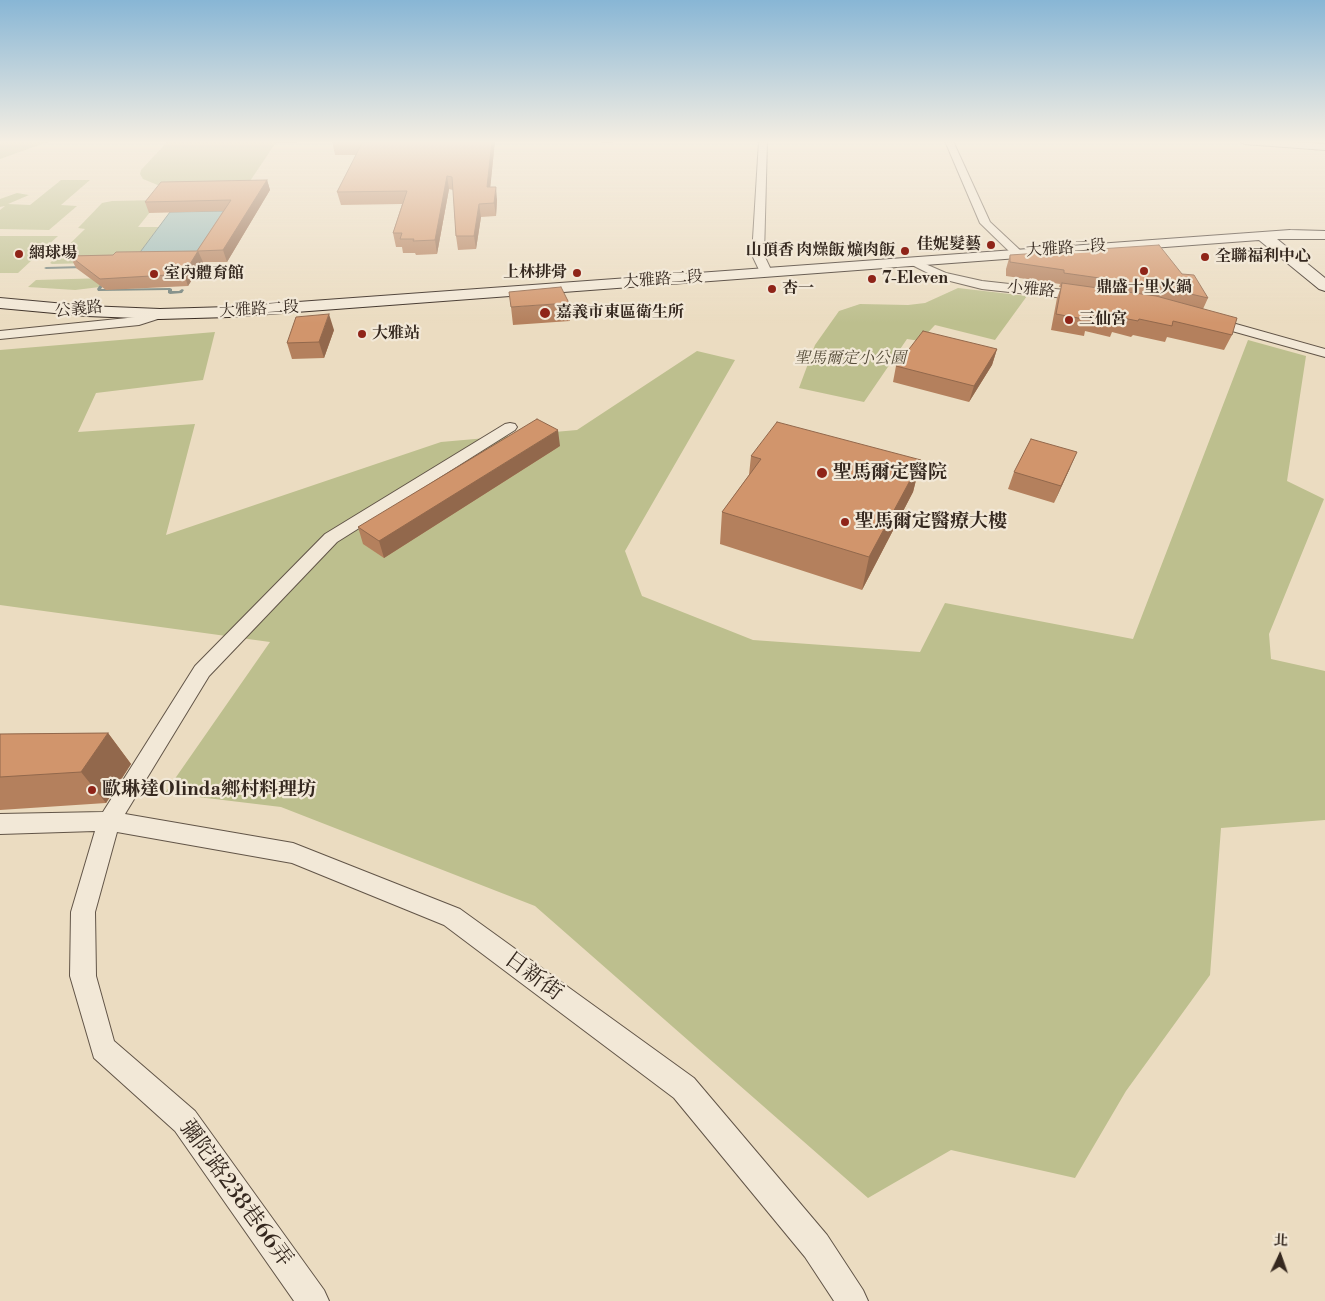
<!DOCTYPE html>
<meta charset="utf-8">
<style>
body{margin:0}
#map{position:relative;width:1325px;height:1301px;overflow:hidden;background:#ebdcc1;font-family:"Libre Bodoni","Noto Serif TC",serif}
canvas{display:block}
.north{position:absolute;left:1255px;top:1231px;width:50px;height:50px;-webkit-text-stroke:4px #f2e8d7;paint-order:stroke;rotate:3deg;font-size:14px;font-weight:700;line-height:20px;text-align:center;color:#35281f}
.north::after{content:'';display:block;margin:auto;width:18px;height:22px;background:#35281f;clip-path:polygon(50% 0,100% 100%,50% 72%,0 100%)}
</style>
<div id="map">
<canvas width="1325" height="1301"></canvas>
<div class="north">北</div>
</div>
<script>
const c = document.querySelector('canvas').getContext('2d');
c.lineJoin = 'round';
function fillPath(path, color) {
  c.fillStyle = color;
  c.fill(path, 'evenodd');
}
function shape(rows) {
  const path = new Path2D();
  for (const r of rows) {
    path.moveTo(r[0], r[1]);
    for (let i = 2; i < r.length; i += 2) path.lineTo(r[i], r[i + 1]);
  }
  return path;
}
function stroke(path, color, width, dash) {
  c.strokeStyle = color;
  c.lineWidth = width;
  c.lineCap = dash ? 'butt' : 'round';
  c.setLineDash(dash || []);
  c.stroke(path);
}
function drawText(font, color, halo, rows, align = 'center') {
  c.font = font + ' "Libre Bodoni","Noto Serif TC",serif';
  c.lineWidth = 4.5;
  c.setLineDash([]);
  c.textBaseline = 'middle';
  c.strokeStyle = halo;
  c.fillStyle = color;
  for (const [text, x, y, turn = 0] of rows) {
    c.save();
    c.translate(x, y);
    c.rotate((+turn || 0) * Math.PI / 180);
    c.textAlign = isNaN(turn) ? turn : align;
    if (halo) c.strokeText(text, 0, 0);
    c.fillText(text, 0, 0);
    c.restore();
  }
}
fillPath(shape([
 [0,141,51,141,0,159],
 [168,141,277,141,244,190,226,191,233,180,217,185,160,186,143,179,140,174,141,170],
 [61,180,90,180,61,205,77,206,49,230,0,229,0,210,5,206,0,207,0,199,17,193,29,195,8,204,30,205],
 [160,200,138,227,159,227,133,262,52,264,50,263,85,229,78,228,102,203,112,201],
 [0,236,58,236,18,273,0,273],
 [106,278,100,287,75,290,28,287,36,280],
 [958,288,1027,296,995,340,935,325,920,341,907,339,864,402,799,388,815,345,839,311,860,304,908,305,925,303],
 [215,332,203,380,96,393,78,432,195,424,166,535,441,442,577,430,697,351,735,360,625,551,642,596,753,640,920,652,945,603,1133,639,1248,340,1306,356,1287,481,1324,499,1269,634,1271,659,1325,671,1325,820,1221,828,1210,975,1126,1091,1075,1178,951,1150,868,1198,535,906,281,807,165,793,270,642,0,605,0,350]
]), '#bdbf8e');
const water = shape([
 [234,211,201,262,132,263,170,212,234,211]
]);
fillPath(water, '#99bab8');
stroke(water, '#71807b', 1);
fillPath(shape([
 [83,266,84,266,84,268,46,269,44,268,46,267,83,266],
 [105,278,108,279,101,289,170,288,172,289,172,291,179,291,182,289,184,290,182,293,170,294,168,293,168,290,98,291,97,289,105,278]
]), '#71807b');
const street = shape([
 [759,141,767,141,764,255,772,272,766,275,760,272,752,255,759,141],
 [945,141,953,141,990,222,1021,251,1023,253,1021,255,1013,255,980,223,945,141],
 [1240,141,1273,141,1325,144,1325,150,1244,144,1240,141],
 [914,259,946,273,982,281,1083,292,1089,296,1083,300,982,289,938,278,910,264,908,262,910,260,914,259],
 [160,310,166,314,164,317,139,325,0,339,0,331,137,317,160,310],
 [1211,317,1325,349,1325,357,1207,324,1205,321,1207,318,1211,317],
 [510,423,515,424,517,427,515,430,337,542,209,676,125,814,293,843,460,909,694,1078,827,1235,863,1290,868,1301,834,1301,805,1257,674,1098,444,925,292,863,117,832,95,912,96,976,114,1041,195,1111,324,1290,329,1301,294,1301,175,1131,94,1058,70,976,71,912,95,831,0,834,0,814,103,812,195,666,325,534,505,424,510,423]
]);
const secondary = shape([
 [1290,230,1325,231,1325,239,1277,239,1325,278,1325,291,1319,289,1259,240,229,317,160,319,87,316,0,308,0,298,87,306,160,309,229,307,1290,230]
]);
stroke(street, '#625548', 2);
stroke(secondary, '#35281f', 2);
fillPath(street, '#f2e8d7');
fillPath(secondary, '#f2e8d7');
fillPath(shape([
 [274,141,300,141,299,142,275,143],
 [332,141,372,141,371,142,377,141,495,141,490,187,497,200,496,216,481,217,476,249,458,250,456,236,453,190,449,189,437,254,416,255,415,253,403,253,402,247,396,247,393,233,402,204,341,205,337,192,356,155,335,155],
 [589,141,614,141,612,143],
 [267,180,270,190,227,262,203,262,188,286,106,290,76,268,70,256,113,255,197,251,223,211,149,213,145,202],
 [1010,255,1182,274,1208,298,1203,309,1232,335,1224,350,1167,337,1165,342,1133,335,1131,337,1112,332,1110,337,1085,331,1084,336,1051,330,1057,298,1061,287,1059,287,1060,284,1006,276,1006,269],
 [569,303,570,321,513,325,511,307],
 [334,330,324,358,292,359,287,343],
 [997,349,992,365,969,402,893,382,896,366],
 [560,446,384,558,363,544,358,527],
 [751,456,921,460,913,492,862,590,720,544,722,512,749,475],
 [1070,468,1054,503,1008,489,1014,472],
 [108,733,131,764,106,803,0,810,0,734]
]), '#b4805d');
fillPath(shape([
 [362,141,372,141,365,155],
 [492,141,495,141,489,200,487,187],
 [447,176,449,189,437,254,435,240],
 [267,180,270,190,227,262,223,250],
 [496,187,497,200,496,216,494,203],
 [479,204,481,217,476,249,474,236],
 [198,251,203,262,188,286,184,274],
 [329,314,334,330,324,358,319,342],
 [997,349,992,365,969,402,974,386],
 [558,430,560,446,384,558,379,541],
 [1077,452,1070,468,1054,503,1061,486],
 [921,460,913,492,862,590,869,557],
 [108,733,131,764,106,803,81,772]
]), '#92684c');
const building = shape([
 [377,141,492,141,487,187,496,187,494,203,479,204,474,236,456,236,452,177,447,176,435,240,413,241,414,239,400,239,402,233,393,233,407,191,337,192,362,143,377,141],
 [267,180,223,250,198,251,184,274,100,279,70,256,113,255,116,252,197,251,231,200,145,202,161,182,267,180],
 [1159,245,1182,274,1194,275,1208,298,1156,286,1064,273,1064,270,1010,262,1010,255,1159,245],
 [1062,283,1156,296,1237,318,1232,335,1173,321,1172,326,1139,319,1138,321,1118,317,1116,321,1090,315,1089,320,1056,314,1062,283],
 [561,287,569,303,511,307,509,292,561,287],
 [329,314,319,342,287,343,296,317,329,314],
 [923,331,997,349,974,386,896,366,923,331],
 [537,419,558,430,379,541,358,527,537,419],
 [777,422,921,460,869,557,722,512,761,459,751,456,777,422],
 [1031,439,1077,452,1061,486,1014,472,1031,439],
 [108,733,81,772,0,777,0,734,108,733]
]);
fillPath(building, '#d1956c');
stroke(building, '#92684c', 1);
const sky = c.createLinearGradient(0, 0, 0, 323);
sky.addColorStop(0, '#88b6d5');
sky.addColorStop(0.44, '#f6efe3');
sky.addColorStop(1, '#f6efe300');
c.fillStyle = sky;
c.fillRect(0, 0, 1325, 323);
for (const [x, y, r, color] of [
 [991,245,5,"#8f2418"],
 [905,251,5,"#8f2418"],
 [19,254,5,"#8f2418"],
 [1205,257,5,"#8f2418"],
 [1144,271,5,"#8f2418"],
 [577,273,5,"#8f2418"],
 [154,274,5,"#8f2418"],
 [872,279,5,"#8f2418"],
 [772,289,5,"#8f2418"],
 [545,313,6,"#8f2418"],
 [1069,320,5,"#8f2418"],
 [362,334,5,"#8f2418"],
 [822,473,6,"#8f2418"],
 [845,522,5,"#8f2418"],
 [92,790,5,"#8f2418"]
]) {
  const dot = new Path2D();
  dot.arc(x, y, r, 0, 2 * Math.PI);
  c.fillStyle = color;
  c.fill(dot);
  stroke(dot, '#f2e8d7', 2);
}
drawText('bold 16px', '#35281f', '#f2e8d7', [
 ["佳妮髮藝",981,245,"right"],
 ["山頂香 肉燥飯 爌肉飯",895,251,"right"],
 ["網球場",29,254],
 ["全聯福利中心",1215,257],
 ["上林排骨",567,273,"right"],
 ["室內體育館",164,274],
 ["7-Eleven",882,279],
 ["鼎盛十里火鍋",1144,288,"center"],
 ["杏一",782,289],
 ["嘉義市東區衛生所",556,313],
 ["三仙宮",1079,320],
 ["大雅站",372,334]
], 'left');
drawText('16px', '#35281f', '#f2e8d7', [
 ["大雅路二段",1066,249,-4],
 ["大雅路二段",663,280,-4],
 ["小雅路",1031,290,6],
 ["公義路",79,310,-6],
 ["大雅路二段",259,310,-3]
]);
drawText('italic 16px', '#574e3b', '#f2e8d7', [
 ["聖馬爾定小公園",850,359]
]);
drawText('bold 19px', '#35281f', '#f2e8d7', [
 ["聖馬爾定醫院",833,473],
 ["聖馬爾定醫療大樓",855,522],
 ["歐琳達Olinda鄉村料理坊",102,790]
], 'left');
drawText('22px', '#35281f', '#f2e8d7', [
 ["日新街",533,977,36],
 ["彌陀路238巷66弄",235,1194,54]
]);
</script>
